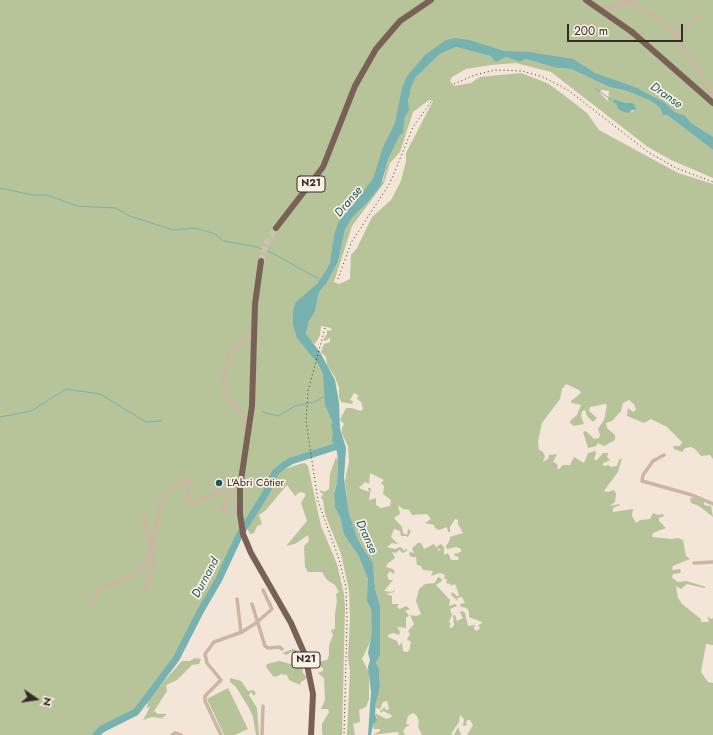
<!DOCTYPE html>
<meta charset="utf-8">
<style>
body{margin:0}
#map{position:relative;width:713px;height:735px;overflow:hidden;background:#f3e6d9;font-family:Jost,sans-serif}
canvas{display:block}
.north{position:absolute;left:16px;top:679px;width:40px;height:40px;-webkit-text-stroke:3px #fbf0e6;paint-order:stroke;rotate:103deg;font-size:11px;font-weight:700;line-height:16px;text-align:center;color:#372b27}
.north::after{content:'';display:block;margin:auto;width:14px;height:18px;background:#372b27;clip-path:polygon(50% 0,100% 100%,50% 72%,0 100%)}
.scale{position:absolute;left:567px;top:24px;width:116px;height:18px;box-sizing:border-box;border:2px solid #372b27;border-top:0;padding-left:5px;font-size:12px;line-height:14px;white-space:nowrap;color:#372b27;-webkit-text-stroke:3px #fbf0e6;paint-order:stroke}
</style>
<div id="map">
<canvas width="713" height="735"></canvas>
<div class="north">N</div>
<div class="scale">200 m</div>
</div>
<script>
const c = document.querySelector('canvas').getContext('2d');
c.lineJoin = 'round';
function fillPath(path, color) {
  c.fillStyle = color;
  c.fill(path, 'evenodd');
}
function shape(rows) {
  const path = new Path2D();
  for (const r of rows) {
    path.moveTo(r[0], r[1]);
    for (let i = 2; i < r.length; i += 2) path.lineTo(r[i], r[i + 1]);
  }
  return path;
}
function stroke(path, color, width, dash) {
  c.strokeStyle = color;
  c.lineWidth = width;
  c.lineCap = dash ? 'butt' : 'round';
  c.setLineDash(dash || []);
  c.stroke(path);
}
function drawText(font, color, halo, rows, align = 'center') {
  c.font = font + ' Jost,sans-serif';
  c.lineWidth = 3.5;
  c.setLineDash([]);
  c.textBaseline = 'middle';
  c.strokeStyle = halo;
  c.fillStyle = color;
  for (const [text, x, y, turn = 0] of rows) {
    c.save();
    c.translate(x, y);
    c.rotate((+turn || 0) * Math.PI / 180);
    c.textAlign = isNaN(turn) ? turn : align;
    if (halo) c.strokeText(text, 0, 0);
    c.fillText(text, 0, 0);
    c.restore();
  }
}
fillPath(shape([
 [0,0,713,0,713,146,668,106,597,78,568,63,453,42,423,66,416,77,440,54,456,47,490,56,495,61,506,57,520,62,525,59,557,68,571,69,609,87,627,91,651,101,660,108,664,115,667,115,713,150,713,178,671,160,648,147,551,72,516,63,491,65,466,69,452,77,450,81,454,86,471,83,480,77,521,73,547,83,556,89,587,113,599,130,678,173,713,184,713,459,710,455,701,456,695,449,691,447,685,448,682,452,674,449,673,446,680,446,682,442,667,427,651,419,644,423,627,416,628,408,633,412,636,410,634,404,629,400,623,403,621,411,612,421,606,423,607,428,615,435,615,440,604,446,598,443,596,446,588,448,583,432,586,431,594,439,599,438,600,435,598,429,604,420,607,405,605,404,590,407,589,411,597,418,593,422,587,416,585,410,582,411,581,416,584,424,574,426,570,423,571,420,577,415,581,405,572,403,571,401,581,393,579,390,566,384,562,389,560,399,542,423,538,441,539,450,542,451,545,456,543,462,548,459,549,455,557,454,553,462,557,464,558,470,563,465,570,465,574,457,584,463,588,453,595,451,596,453,594,460,597,460,603,453,608,453,607,457,610,460,602,464,604,466,608,465,611,467,617,466,619,460,622,458,618,472,604,491,608,492,614,490,616,494,615,502,610,506,619,504,620,505,613,508,613,512,633,509,632,516,636,523,640,520,650,519,653,513,658,515,663,514,664,516,659,518,659,521,666,528,653,533,652,537,671,539,678,538,683,540,686,556,690,559,673,566,672,570,680,569,681,571,680,573,673,574,672,578,678,582,686,581,706,587,704,588,687,584,681,589,676,586,678,598,682,604,701,619,701,622,709,622,707,616,711,619,713,618,713,645,706,644,701,672,708,682,713,683,713,735,467,735,473,725,470,720,467,720,466,723,467,725,463,726,464,719,460,715,459,722,451,734,454,735,458,727,461,735,422,735,418,727,419,722,417,716,413,713,408,716,406,724,410,725,406,727,403,731,405,735,399,735,398,732,395,732,373,735,380,731,380,729,374,729,373,726,377,718,375,713,386,719,392,717,391,715,383,711,381,713,380,711,385,707,386,710,389,709,387,701,383,702,380,709,376,708,376,699,380,687,379,668,376,663,380,655,380,606,375,588,373,563,358,540,349,513,345,481,349,461,348,446,342,434,342,428,344,424,340,420,346,408,352,408,361,411,363,409,361,402,357,399,358,395,354,393,350,400,353,401,352,404,341,402,339,397,339,388,335,377,327,365,326,357,321,352,324,344,330,342,330,337,326,341,323,340,327,334,327,330,331,331,331,328,321,326,320,335,315,344,307,338,306,334,309,321,315,312,319,292,326,284,338,262,345,230,352,218,369,201,383,181,388,160,400,135,403,132,405,117,408,111,408,102,411,88,414,79,404,92,401,127,375,181,340,222,331,264,299,321,320,364,327,375,339,442,332,451,290,461,273,474,258,509,245,523,227,557,224,571,208,602,200,610,177,663,158,683,151,696,182,661,190,661,195,658,201,659,199,664,192,665,177,680,166,685,167,691,154,711,158,714,167,714,162,718,167,719,152,717,143,720,150,707,146,708,139,714,147,707,148,703,97,735,0,735],
 [601,90,609,91,608,101,600,93],
 [614,99,626,103,632,103,634,111,624,112,616,103,613,103],
 [429,100,433,101,406,153,406,161,401,181,391,200,372,217,357,248,351,255,350,279,339,284,334,282,352,226,384,183,390,163,400,152,413,112],
 [370,473,384,480,381,483,384,486,383,494,391,500,390,506,381,508,376,505,376,498,369,500,371,488,368,488,369,492,359,488,365,482,369,484],
 [398,505,403,509,409,510,412,515,427,514,431,519,425,523,434,525,435,528,439,530,447,527,448,532,450,532,450,527,455,519,458,520,458,524,463,533,450,537,449,542,446,546,447,549,456,547,461,549,461,552,454,554,455,556,459,557,458,560,451,560,448,553,444,555,444,547,441,544,437,546,437,549,441,549,439,551,434,544,424,549,421,543,418,543,412,548,414,553,410,552,409,554,411,557,416,557,417,565,421,566,423,570,433,571,431,576,440,573,445,575,444,579,447,579,446,583,450,584,451,586,454,584,456,586,459,596,457,596,452,592,451,595,458,601,457,598,462,597,465,603,460,604,461,607,467,608,469,612,469,617,482,622,481,624,478,625,480,628,477,631,474,629,475,625,468,626,465,613,462,611,460,612,463,618,457,621,455,615,453,615,454,625,452,628,449,627,451,624,449,622,452,615,450,609,457,606,455,604,449,606,450,600,436,585,442,581,441,578,438,577,435,583,425,584,419,589,416,601,421,614,417,616,410,615,414,624,408,631,410,634,407,639,411,642,409,651,407,652,403,651,402,642,399,646,397,641,388,637,388,635,393,633,399,635,400,632,397,627,406,628,406,618,409,615,405,611,410,609,406,606,400,609,397,607,399,604,392,604,392,596,386,594,394,592,395,590,392,592,384,591,393,580,389,580,387,575,390,571,393,574,395,572,393,569,386,567,387,564,395,558,392,552,396,553,399,550,403,553,408,550,406,549,404,551,403,549,400,547,395,549,387,547,392,543,398,544,391,537,394,529,400,531,401,536,406,536,408,537,411,531,408,529,407,535,403,533,402,527,394,518,400,514],
 [336,457,338,461,337,483,334,491,335,508,340,517,344,535,358,555,368,579,373,632,369,644,362,659,369,672,369,699,366,707,359,710,360,722,353,724,355,735,347,735,350,671,348,657,350,619,349,590,341,554,325,514,323,500,321,498,323,494,320,492,321,490,324,492,329,489,330,474],
 [300,464,305,463,308,466,321,526,337,564,344,594,345,607,342,735,323,735,322,733,322,724,329,712,328,709,321,709,325,700,324,678,318,673,323,671,323,668,316,665,318,662,327,660,329,655,329,646,333,635,331,630,335,629,335,614,337,601,336,594,339,592,335,585,327,580,322,572,308,572,305,567,304,546,309,541,308,535,295,544,286,546,307,521,301,503,305,496,305,493,300,492,295,496,287,485,266,510,259,515,262,524,257,526,254,533,250,534,247,528,250,520,263,504,276,477,285,469],
 [695,497,704,501,704,505,711,506,713,517,699,506,691,503,690,498],
 [293,649,297,650,301,654,303,673,307,677,306,679,301,682,300,685,289,680,287,675,281,674,276,677,273,676,266,667,267,664,279,661,291,664,291,657,298,657,298,654,291,652,287,655,282,653],
 [230,678,241,681,248,691,253,690,256,693,254,696,251,692,249,695,257,708,259,735,256,735,253,717,249,708,236,687,230,682],
 [228,688,248,729,235,735,224,735,207,699]
]), '#b7c399');
fillPath(shape([
 [455,38,469,40,504,51,529,52,573,59,595,73,637,88,665,103,675,112,685,116,691,123,713,137,713,150,667,115,663,115,660,108,651,101,627,91,609,87,571,69,557,68,525,59,520,62,506,57,496,62,490,56,456,47,440,54,415,78,411,88,408,102,409,110,405,117,403,133,400,135,388,160,381,185,369,201,352,218,345,230,338,262,326,284,319,292,315,312,309,321,306,334,320,352,335,380,339,403,340,428,346,448,344,478,349,513,358,540,373,563,375,588,380,606,380,655,376,663,379,668,380,687,376,702,375,714,377,720,373,725,371,735,368,735,371,692,368,667,370,660,368,653,372,632,371,609,367,600,368,579,358,555,344,535,340,517,335,508,334,493,337,483,338,461,337,452,332,441,333,433,331,424,333,423,325,405,323,374,319,365,297,338,293,325,293,310,296,302,317,284,327,269,330,263,334,236,338,223,373,179,383,147,395,123,402,88,407,76,425,55,446,40],
 [614,99,626,103,632,103,635,105,636,110,632,110,628,113,624,112,618,109,616,103,613,103]
]), '#77b2b1');
stroke(shape([
 [595,88,613,101],
 [0,188,33,195,47,195,77,206,116,208,130,216,173,230,195,228,215,234,224,241,257,247,272,253,319,279],
 [262,411,265,413,278,416,295,406,314,402,325,396],
 [0,417,31,411,66,389,100,394,146,422,162,421]
]), '#77b2b1', 1);
stroke(shape([
 [96,735,102,729,136,712,176,659,200,612,219,579,239,536,266,493,275,473,283,466,291,461,341,445]
]), '#77b2b1', 7);
stroke(shape([
 [261,261,267,242,276,228]
]), '#cdc1b5', 6, [6, 3]);
stroke(shape([
 [621,0,630,1],
 [633,0,637,6,660,19,675,35,713,96],
 [598,9,629,3,633,0],
 [675,35,699,16],
 [247,430,239,411,226,396,223,382,229,354,232,349,254,331],
 [664,455,653,461,643,475,642,481,692,495,713,504],
 [145,516,145,531,148,534,151,545,153,546],
 [694,563,713,562],
 [143,593,150,579,154,558,152,551],
 [237,599,241,632],
 [91,604,99,590,133,575,143,568,153,546,156,524,161,500,165,494,184,481,187,480,190,482,186,500,187,502,192,503,227,488,231,493,223,507,224,511,229,512,239,507],
 [252,604,265,646,268,648,280,647,282,649],
 [172,735,175,733,181,735],
 [221,735,205,701,205,696,221,680,207,663,205,654,214,642,242,632,256,623,272,609,263,590],
 [262,735,263,706]
]), '#ccb5a5', 3.5);
stroke(shape([
 [632,32,713,103],
 [276,228,323,167,355,86,376,49,400,21,431,0],
 [261,261,255,304,252,406,240,487,240,514,243,534,251,553,291,623,305,655,313,694,311,735]
]), '#7a6157', 6);
stroke(shape([
 [454,84,475,75,495,70,522,71,543,77,568,90,648,152,676,168,713,182],
 [338,279,351,243,390,183,413,127,431,102],
 [325,328,308,391,306,421,318,501,339,559,346,588,347,619,344,735]
]), '#372b27', 1, [1, 3]);
stroke(shape([
 [586,0,632,32]
]), '#7a6157', 6);
for (const [x, y, r, color] of [
 [219,483,4,"#195a5b"]
]) {
  const dot = new Path2D();
  dot.arc(x, y, r, 0, 2 * Math.PI);
  c.fillStyle = color;
  c.fill(dot);
  stroke(dot, '#fbf0e6', 1.5);
}
for (const [x, y, w] of [
 [311,184,28],
 [306,660,28]
]) {
  const box = new Path2D();
  box.roundRect(x - w / 2, y - 8, w, 16, 3);
  c.fillStyle = '#fbf0e6';
  c.fill(box);
  stroke(box, '#372b27', 1);
}
drawText('bold 10px', '#372b27', null, [
 ["N21",311,184],
 ["N21",306,660]
]);
drawText('11px', '#372b27', '#fbf0e6', [
 ["L'Abri Côtier",227,483]
], 'left');
drawText('italic 12px', '#195a5b', '#fbf0e6', [
 ["Dranse",666,96,35],
 ["Dranse",349,202,-50],
 ["Dranse",366,537,65],
 ["Durnand",206,578,-62]
]);
</script>
